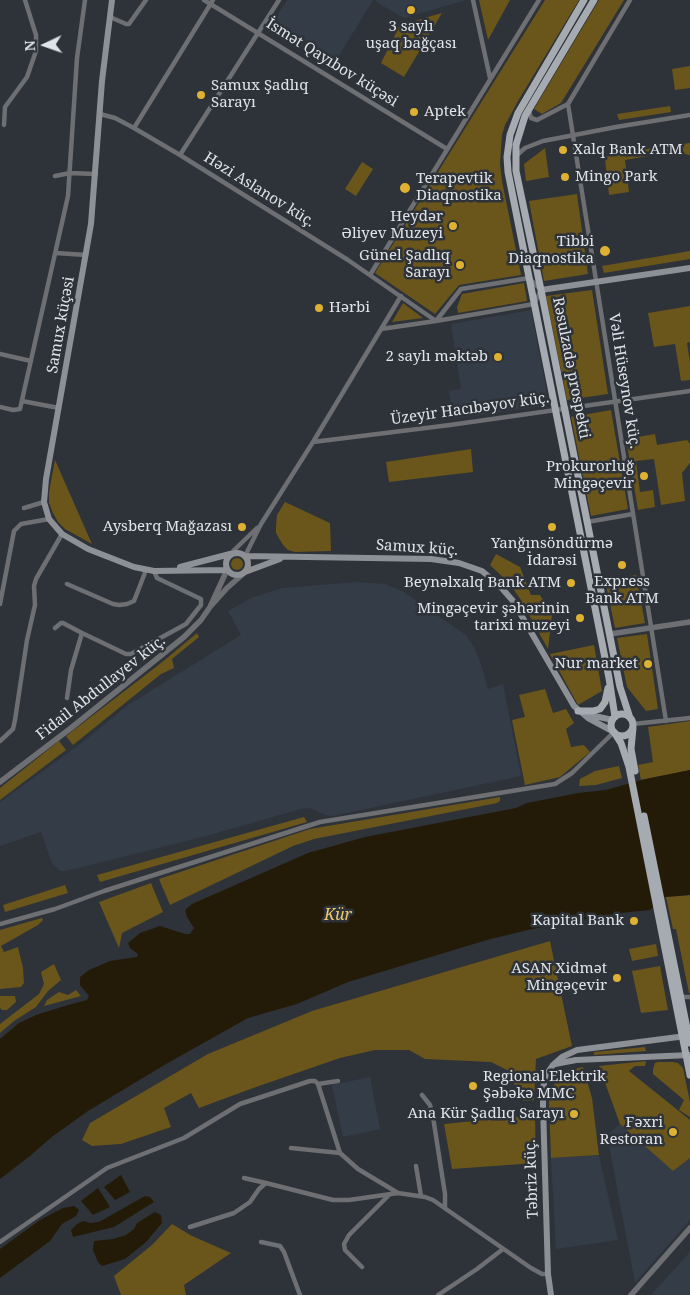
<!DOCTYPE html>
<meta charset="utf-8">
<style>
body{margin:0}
#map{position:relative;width:690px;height:1295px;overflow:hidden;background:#2e3339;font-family:"Noto Serif",serif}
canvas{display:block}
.north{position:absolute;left:20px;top:20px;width:50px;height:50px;-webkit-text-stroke:4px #2e3339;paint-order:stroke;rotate:267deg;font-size:14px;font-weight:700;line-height:20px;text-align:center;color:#e0e3e8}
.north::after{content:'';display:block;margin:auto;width:18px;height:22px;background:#e0e3e8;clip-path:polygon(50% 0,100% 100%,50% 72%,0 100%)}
</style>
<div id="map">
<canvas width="690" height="1295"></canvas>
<div class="north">N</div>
</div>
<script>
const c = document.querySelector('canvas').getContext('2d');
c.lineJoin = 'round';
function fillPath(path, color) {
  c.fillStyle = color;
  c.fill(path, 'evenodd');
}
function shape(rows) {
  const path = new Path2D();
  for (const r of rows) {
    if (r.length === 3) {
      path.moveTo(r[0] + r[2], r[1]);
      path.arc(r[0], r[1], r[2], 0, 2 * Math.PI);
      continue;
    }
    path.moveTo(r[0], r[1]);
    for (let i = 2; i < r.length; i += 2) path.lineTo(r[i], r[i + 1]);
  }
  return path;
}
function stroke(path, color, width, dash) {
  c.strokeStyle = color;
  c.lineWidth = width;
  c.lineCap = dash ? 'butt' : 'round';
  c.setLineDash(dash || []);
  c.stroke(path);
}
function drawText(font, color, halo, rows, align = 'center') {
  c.font = font + ' "Noto Serif",serif';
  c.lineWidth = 5;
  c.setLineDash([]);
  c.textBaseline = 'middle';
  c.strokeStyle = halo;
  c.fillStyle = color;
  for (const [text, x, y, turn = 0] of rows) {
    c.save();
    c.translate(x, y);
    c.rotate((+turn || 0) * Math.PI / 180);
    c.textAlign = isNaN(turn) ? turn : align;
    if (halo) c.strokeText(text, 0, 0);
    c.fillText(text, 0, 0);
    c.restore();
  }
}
fillPath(shape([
 [287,0,373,0,332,67,269,29],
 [377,0,466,0,404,18,376,2],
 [531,310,549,405,453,419,449,391,461,389,451,324],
 [357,582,385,584,402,591,466,635,474,647,480,661,488,689,503,684,521,776,333,816,325,815,310,808,301,809,206,836,66,871,60,871,52,863,41,832,0,846,0,802,79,745,128,705,241,635,228,611,251,598,282,588],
 [370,1077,380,1129,343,1137,332,1085],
 [620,1124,673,1171,690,1158,690,1220,635,1283,607,1135],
 [599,1155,618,1240,556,1249,551,1158],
 [690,1252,690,1295,651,1295]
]), '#343c48');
fillPath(shape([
 [479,0,510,0,488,40],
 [545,0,579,0,518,101,505,125,502,135,500,164,502,181,521,275,459,285,435,314,375,273],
 [599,0,624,0,561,103,542,114,534,109],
 [442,13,404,77,381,63,400,25],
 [690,66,690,88,675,90,672,69],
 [670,106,671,112,619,120,617,114],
 [690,143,690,155,673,152,625,160,629,192,609,195,605,159,609,154],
 [545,148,549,177,526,181,524,164],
 [362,162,373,169,356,196,345,189],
 [577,194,588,274,544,281,529,201],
 [690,251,690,259,604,273,602,266],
 [524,283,527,301,458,313,457,307,462,294],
 [592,290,608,394,567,400,546,296],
 [403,303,423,318,392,322],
 [690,306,690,342,687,343,690,362,690,380,681,381,675,344,654,347,648,313],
 [611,410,628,509,591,516,571,417],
 [655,434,657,445,687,440,690,444,690,463,682,473,685,501,661,505,654,459,636,461,640,492,653,490,655,507,638,510,626,439],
 [471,449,473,472,389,482,386,462],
 [55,460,92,544,65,529,58,522,53,513,49,503,49,492],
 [285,502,330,523,331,551,295,552,288,550,283,545,276,533,276,526,277,515],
 [496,554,520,567,531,595,540,595,552,615,548,649,519,597,508,582,490,565],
 [237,564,6],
 [636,575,645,623,615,628,605,580],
 [197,633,199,637,172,659,174,668,161,674,73,745,66,736,161,663],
 [647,634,658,709,646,711,627,687,617,638],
 [594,645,602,691,578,705,550,654],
 [545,689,553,713,566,709,574,723,566,729,571,747,584,745,590,752,560,777,525,785,512,720,525,717,519,695],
 [690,721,690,770,641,780,638,765,653,762,648,727],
 [59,741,66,750,0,800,0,788],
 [619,766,622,778,596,785,579,786,580,779,595,771],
 [500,797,500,801,497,803,314,839,293,846,170,905,159,879,310,829],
 [304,817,307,822,100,882,97,875],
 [151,883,163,912,122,933,119,948,99,902],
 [65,885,68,893,5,912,3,905],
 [690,895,690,993,689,993,676,929,673,929,666,897],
 [42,918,43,920,38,925,1,946,4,952,18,947,23,968,24,983,21,987,0,989,0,930],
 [550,941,572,1046,536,1059,534,1100,523,1101,507,1070,491,1062,425,1059,409,1050,375,1050,340,1058,256,1087,199,1108,191,1093,164,1108,171,1127,121,1144,92,1146,82,1140,90,1123,208,1054,312,1011],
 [656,944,658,956,632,961,629,949],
 [54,964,61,980,48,991,36,1007,14,1021,0,1033,0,1024,39,994,44,984,41,972],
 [660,966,668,1010,641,1013,632,971],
 [76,990,81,996,44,1006,47,1000,59,992,68,995],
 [0,996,15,996,16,1002,7,1010,2,1010,0,1008],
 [645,1047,646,1051,594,1055,594,1052],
 [646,1061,645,1066,635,1066,629,1071,690,1120,690,1158,673,1171,620,1124,599,1066],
 [658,1062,673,1062,678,1063,683,1068,690,1102,690,1117,679,1110,684,1100,653,1074,653,1069,655,1063],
 [583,1067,592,1098,599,1155,551,1158,549,1101,550,1092,559,1076,567,1071],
 [535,1115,536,1163,452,1169,444,1124],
 [172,1224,192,1236,231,1253,184,1285,186,1295,121,1295,114,1276,152,1245]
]), '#6a551b');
fillPath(shape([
 [690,770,690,895,664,897,650,910,620,913,532,929,487,940,348,982,297,1004,248,1018,166,1064,88,1111,53,1136,30,1156,0,1179,0,1039,19,1023,36,1015,68,1005,87,1000,89,996,80,985,80,977,89,970,110,961,137,957,138,954,130,948,128,943,140,933,160,926,185,934,190,934,194,928,187,917,185,910,192,904,308,853,365,837,516,808,527,803,578,793,606,790,641,780],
 [121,1175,130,1192,115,1200,104,1187],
 [98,1188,110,1207,93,1215,81,1201],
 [145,1196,150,1197,154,1202,114,1227,73,1237,71,1230,77,1224,84,1221,90,1223,99,1222],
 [74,1206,79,1210,76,1216,62,1224,50,1241,0,1278,0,1249,40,1220,63,1208],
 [155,1212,161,1215,162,1223,146,1242,125,1259,102,1266,98,1262,93,1250,94,1241,113,1239,126,1235,134,1229,137,1223]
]), '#231b07');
stroke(shape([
 [204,0,447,149],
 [473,0,490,78],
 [630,0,568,104,666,721],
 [110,17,126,24,129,24,146,0],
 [529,111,531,118,537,120,568,104],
 [100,114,115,118,134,128,180,155,348,260,436,321,461,289,529,278,541,290,534,304,436,321,381,329],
 [4,125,5,107,27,77,36,51,36,35,25,0],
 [134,128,213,0],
 [180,155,279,0],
 [516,156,525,148,543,141,616,127,690,115],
 [55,176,70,173,96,174],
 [56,253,86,255],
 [370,275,539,0],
 [0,354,31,361],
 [22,401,59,408],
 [0,407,13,410,20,409,68,196,77,58,85,0],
 [313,442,450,425,690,391],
 [24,508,44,502],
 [587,522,633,514],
 [230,554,257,528],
 [245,556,261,524,313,442,401,296],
 [67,584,113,604,119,605,127,604,134,601,146,570],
 [0,604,14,531,21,524,49,519],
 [55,628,61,623,63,623,82,633],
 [67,698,71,670,82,633,126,654,131,654,186,624,201,605,201,599,157,578,154,571],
 [633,724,690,718],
 [0,741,13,729,15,720,27,640,35,605,34,586,36,579,62,534],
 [0,924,55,909,104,891,320,822,555,784,572,773,614,732],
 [681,997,690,997],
 [318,1084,338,1081],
 [422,1095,430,1105,433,1117,445,1194,445,1208],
 [291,1148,340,1153],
 [416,1166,421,1196],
 [244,1178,266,1183],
 [190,1227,234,1213,250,1202,259,1189,266,1183,333,1200,349,1200,398,1193],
 [0,1242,107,1168,184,1138,240,1104,310,1081,315,1081,318,1084,340,1153,358,1169,398,1193,425,1197,433,1200,531,1268,542,1274,548,1274],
 [261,1242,280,1246,284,1252,300,1295],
 [362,1267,345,1250,344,1244,349,1235,389,1195],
 [438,1295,477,1269,503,1249]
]), '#6d6f72', 4.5);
stroke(shape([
 [227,570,210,607,227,588,243,574],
 [610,634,690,622],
 [0,782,71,728,184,637,201,620,210,607],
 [631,1295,690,1228]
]), '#6d6f72', 5.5);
stroke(shape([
 [112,0,102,81,91,224,46,479,44,502,49,519,62,534,88,549,134,567,154,571,227,570],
 [541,290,690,268],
 [237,564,11],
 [245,556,431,559,459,563,482,571,499,585,513,601,574,706,588,718,614,732],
 [180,567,230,554],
 [245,572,280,559],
 [585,714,613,720],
 [555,1064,576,1060,690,1055],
 [551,1295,548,1274,543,1106,543,1088,546,1075,553,1065,562,1057,577,1050,686,1036]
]), '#8d9196', 6);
stroke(shape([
 [584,0,518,113,510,135,507,157,508,172,609,678,615,717],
 [594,0,525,116,516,145,516,171,541,290,620,687,630,718],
 [578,711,593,711,600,709,605,702,608,688],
 [622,725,11],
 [633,728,631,749,635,771],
 [614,732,621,743,629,767,690,1075],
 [644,816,690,1043]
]), '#a6abb2', 7);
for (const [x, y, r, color] of [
 [411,10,5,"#deb133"],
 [201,95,5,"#deb133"],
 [414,112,5,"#deb133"],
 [563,150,5,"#deb133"],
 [565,177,5,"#deb133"],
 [405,188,6,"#deb133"],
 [453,226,5,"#deb133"],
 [605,251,6,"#deb133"],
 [460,265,5,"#deb133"],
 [319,308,5,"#deb133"],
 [498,357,5,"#deb133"],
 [644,476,5,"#deb133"],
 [242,527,5,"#deb133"],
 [552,527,5,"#deb133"],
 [622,565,5,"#deb133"],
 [571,583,5,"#deb133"],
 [580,618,5,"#deb133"],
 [648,664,5,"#deb133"],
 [634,921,5,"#deb133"],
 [617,978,5,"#deb133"],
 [473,1086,5,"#deb133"],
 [574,1114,5,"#deb133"],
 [673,1132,5,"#deb133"]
]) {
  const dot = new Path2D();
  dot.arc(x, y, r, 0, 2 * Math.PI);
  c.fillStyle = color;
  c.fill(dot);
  stroke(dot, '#2e3339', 2);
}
drawText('15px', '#e0e3e8', '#2e3339', [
 ["3 saylı",411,27,"center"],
 ["uşaq bağçası",411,44,"center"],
 ["Samux Şadlıq",211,86,"left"],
 ["Sarayı",211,103,"left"],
 ["Aptek",424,112,"left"],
 ["Xalq Bank ATM",573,150,"left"],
 ["Mingo Park",575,177,"left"],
 ["Terapevtik",416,179,"left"],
 ["Diaqnostika",416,196,"left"],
 ["Heydər",443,217],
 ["Əliyev Muzeyi",443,234],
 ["Tibbi",594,242],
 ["Diaqnostika",594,259],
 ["Günel Şadlıq",450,256],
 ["Sarayı",450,273],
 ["Hərbi",329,308,"left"],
 ["2 saylı məktəb",488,357],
 ["Prokurorluğ",634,467],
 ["Mingəçevir",634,484],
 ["Aysberq Mağazası",232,527],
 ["Yanğınsöndürmə",552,544,"center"],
 ["İdarəsi",552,561,"center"],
 ["Express",622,582,"center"],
 ["Bank ATM",622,599,"center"],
 ["Beynəlxalq Bank ATM",561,583],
 ["Mingəçevir şəhərinin",570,609],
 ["tarixi muzeyi",570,626],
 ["Nur market",638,664],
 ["Kapital Bank",624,921],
 ["ASAN Xidmət",607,969],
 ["Mingəçevir",607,986],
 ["Regional Elektrik",483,1077,"left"],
 ["Şəbəkə MMC",483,1094,"left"],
 ["Ana Kür Şadlıq Sarayı",564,1114],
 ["Fəxri",663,1123],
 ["Restoran",663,1140]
], 'right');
drawText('15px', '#e0e3e8', '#2e3339', [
 ["İsmət Qayıbov küçəsi",332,63,32],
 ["Həzi Aslanov küç.",259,190,32],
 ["Samux küçəsi",61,325,-80],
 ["Rəsulzadə prospekti",571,368,79],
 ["Vəli Hüseynov küç.",624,381,81],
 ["Üzeyir Hacıbəyov küç.",470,409,-8],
 ["Samux küç.",417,548,4],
 ["Fidail Abdullayev küç.",101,688,-38],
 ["Təbriz küç.",532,1179,-92]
]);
drawText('italic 16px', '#eec96c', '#2e3339', [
 ["Kür",338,915]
]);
</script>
